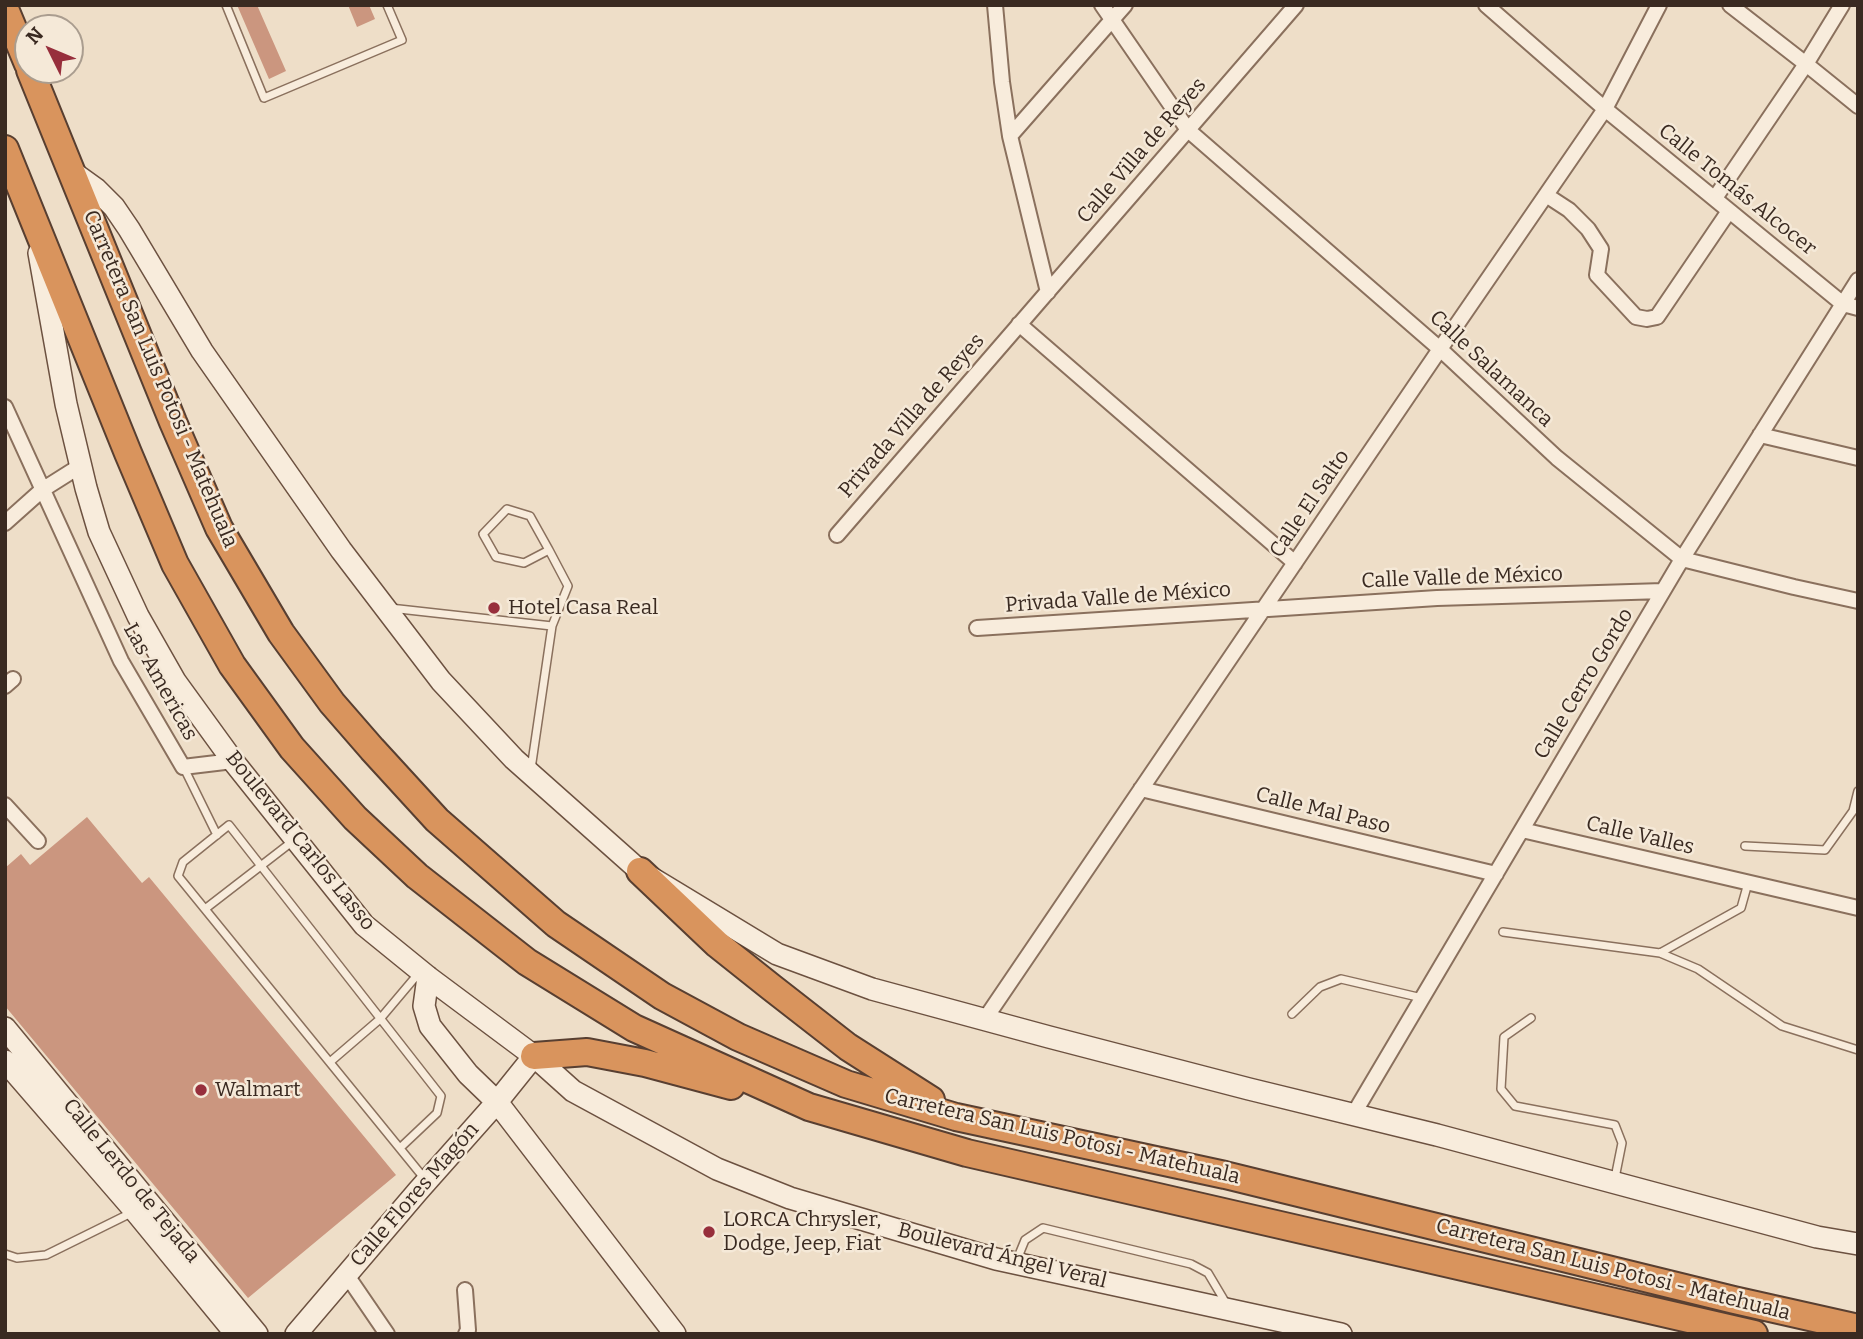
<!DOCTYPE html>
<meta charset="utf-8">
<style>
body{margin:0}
#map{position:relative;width:1863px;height:1339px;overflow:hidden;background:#eedec8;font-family:Bitter,serif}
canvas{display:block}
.frame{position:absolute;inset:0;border:7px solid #3a2a21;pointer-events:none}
.north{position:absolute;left:14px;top:14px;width:70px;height:70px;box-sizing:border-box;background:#f5e9d8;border:2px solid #aa9d8f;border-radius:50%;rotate:313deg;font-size:19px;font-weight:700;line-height:28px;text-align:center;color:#3a2a21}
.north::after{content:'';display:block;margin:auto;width:24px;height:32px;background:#972f3c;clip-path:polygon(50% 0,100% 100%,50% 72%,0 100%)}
</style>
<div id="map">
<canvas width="1863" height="1339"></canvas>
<div class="frame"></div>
<div class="north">N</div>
</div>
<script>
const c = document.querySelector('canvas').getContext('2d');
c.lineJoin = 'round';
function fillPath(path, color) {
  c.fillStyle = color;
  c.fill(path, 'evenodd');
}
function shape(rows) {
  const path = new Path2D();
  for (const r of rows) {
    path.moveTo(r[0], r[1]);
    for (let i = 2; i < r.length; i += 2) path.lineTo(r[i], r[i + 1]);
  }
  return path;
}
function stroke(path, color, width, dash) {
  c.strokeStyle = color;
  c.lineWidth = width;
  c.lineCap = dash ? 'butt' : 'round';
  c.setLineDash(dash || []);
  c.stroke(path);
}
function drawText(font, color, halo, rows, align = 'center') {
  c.font = font + ' Bitter,serif';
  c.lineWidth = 5;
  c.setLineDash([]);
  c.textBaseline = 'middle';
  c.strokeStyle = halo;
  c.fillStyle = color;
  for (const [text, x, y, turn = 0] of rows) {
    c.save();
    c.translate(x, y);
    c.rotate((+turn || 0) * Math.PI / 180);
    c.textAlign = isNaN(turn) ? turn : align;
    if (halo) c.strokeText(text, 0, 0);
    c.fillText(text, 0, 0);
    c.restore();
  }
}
fillPath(shape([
 [237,5,257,5,286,71,269,79],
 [348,5,369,5,375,19,357,27],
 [87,817,142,883,149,877,396,1175,248,1298,5,1006,5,868,21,854,30,865]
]), '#cb967f');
const lane = shape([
 [226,5,264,98,402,40,387,5],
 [549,550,524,563,496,557,483,534,507,509,530,516,549,550,568,586,552,626],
 [390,608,552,626,531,769],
 [184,768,217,835],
 [1745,846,1825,850,1853,811,1858,791],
 [205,909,293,841],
 [1503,932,1660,953,1741,908,1748,883],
 [1660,953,1698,969,1782,1026,1858,1050],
 [1292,1014,1320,987,1341,979,1422,998],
 [1531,1018,1504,1037,1501,1089,1515,1106,1615,1125,1622,1143,1615,1178],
 [330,1062,380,1019,418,974],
 [400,1148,437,1113,441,1096,229,825,183,862,178,876,424,1178],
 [5,1254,17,1258,46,1255,131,1213],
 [1016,1262,1025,1240,1043,1228,1191,1264,1208,1273,1227,1305]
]);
const street = shape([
 [995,5,1002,82,1010,136,1048,292],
 [1102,5,1188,130,1440,349,1557,458,1682,559,1794,587,1858,601],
 [1486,5,1605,109,1843,304,1858,308],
 [1730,5,1806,64,1858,106],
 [1010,136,1125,5],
 [1546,195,1569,210,1588,229,1601,249,1597,275,1636,317,1647,319,1657,317,1729,211],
 [1715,198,1806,64,1842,5],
 [1019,324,1295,563],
 [5,407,121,661,183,767,233,761],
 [1760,435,1858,458],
 [5,523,42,490,80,466],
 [837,535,1296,5],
 [977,628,1437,598,1663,591],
 [5,686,13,679],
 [1141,789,1496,874],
 [5,805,38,841],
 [1522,830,1858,908],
 [985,1019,1440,349,1605,109,1659,5],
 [1353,1115,1682,559,1858,280],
 [346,1274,387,1334],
 [465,1290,468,1330,466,1334]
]);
const secondary = shape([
 [71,171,96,189,114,207,129,229,202,351,341,550,441,681,514,759,640,871,777,954,872,989,1049,1037,1249,1089,1437,1135,1817,1237,1858,1244],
 [39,253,66,404,86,488,99,532,138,616,175,681,233,761,364,925,428,977,534,1056,573,1091,717,1169,790,1198,996,1259,1341,1334],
 [428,977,424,1006,430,1026,468,1074,497,1102,675,1334],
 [5,1028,257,1334],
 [5,1061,135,1211,236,1334],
 [296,1334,418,1191,497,1102,534,1056]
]);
const highway = shape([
 [5,9,28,64],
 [30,70,173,422,219,528,281,633,332,703,372,749,437,820,556,924,662,996,738,1037,846,1084,956,1117,1225,1175,1734,1300,1858,1328],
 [5,149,128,453,175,564,232,665,292,748,355,818,417,876,527,962,634,1028,809,1107,967,1153,1754,1334],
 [640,871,717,944,771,987,848,1047,931,1100],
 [534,1056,587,1052,645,1063,731,1086]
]);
stroke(lane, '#8a705d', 10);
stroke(street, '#8a705d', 18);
stroke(secondary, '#6c5140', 24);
stroke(highway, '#583f31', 30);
stroke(lane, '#f8ecdc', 7);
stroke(street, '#f8ecdc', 14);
stroke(secondary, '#f8ecdc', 21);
stroke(highway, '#d9945d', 26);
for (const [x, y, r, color] of [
 [494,608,7,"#972f3c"],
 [201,1090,7,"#972f3c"],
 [709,1232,7,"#972f3c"]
]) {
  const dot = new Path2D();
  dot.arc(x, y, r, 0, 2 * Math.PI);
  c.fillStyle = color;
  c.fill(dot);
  stroke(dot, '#f5e9d8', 2.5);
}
drawText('21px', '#3a2a21', '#f5e9d8', [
 ["Calle Villa de Reyes",1142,151,-49],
 ["Calle Tomás Alcocer",1737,190,39],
 ["Calle Salamanca",1491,369,43],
 ["Carretera San Luis Potosi - Matehuala",160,379,67],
 ["Privada Villa de Reyes",912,416,-49],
 ["Calle El Salto",1310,504,-56],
 ["Calle Valle de México",1462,578,-2],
 ["Privada Valle de México",1118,598,-4],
 ["Las Americas",160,682,61],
 ["Calle Cerro Gordo",1584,684,-59],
 ["Calle Mal Paso",1323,811,14],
 ["Calle Valles",1640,836,13],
 ["Boulevard Carlos Lasso",300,841,51],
 ["Carretera San Luis Potosi - Matehuala",1062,1137,13],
 ["Calle Lerdo de Tejada",131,1181,51],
 ["Calle Flores Magón",415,1195,-49],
 ["Boulevard Ángel Veral",1002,1256,14],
 ["Carretera San Luis Potosi - Matehuala",1613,1270,14]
]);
drawText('21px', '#3a2a21', '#f5e9d8', [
 ["Hotel Casa Real",508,608],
 ["Walmart",215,1090],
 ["LORCA Chrysler,",723,1220],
 ["Dodge, Jeep, Fiat",723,1244]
], 'left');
</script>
